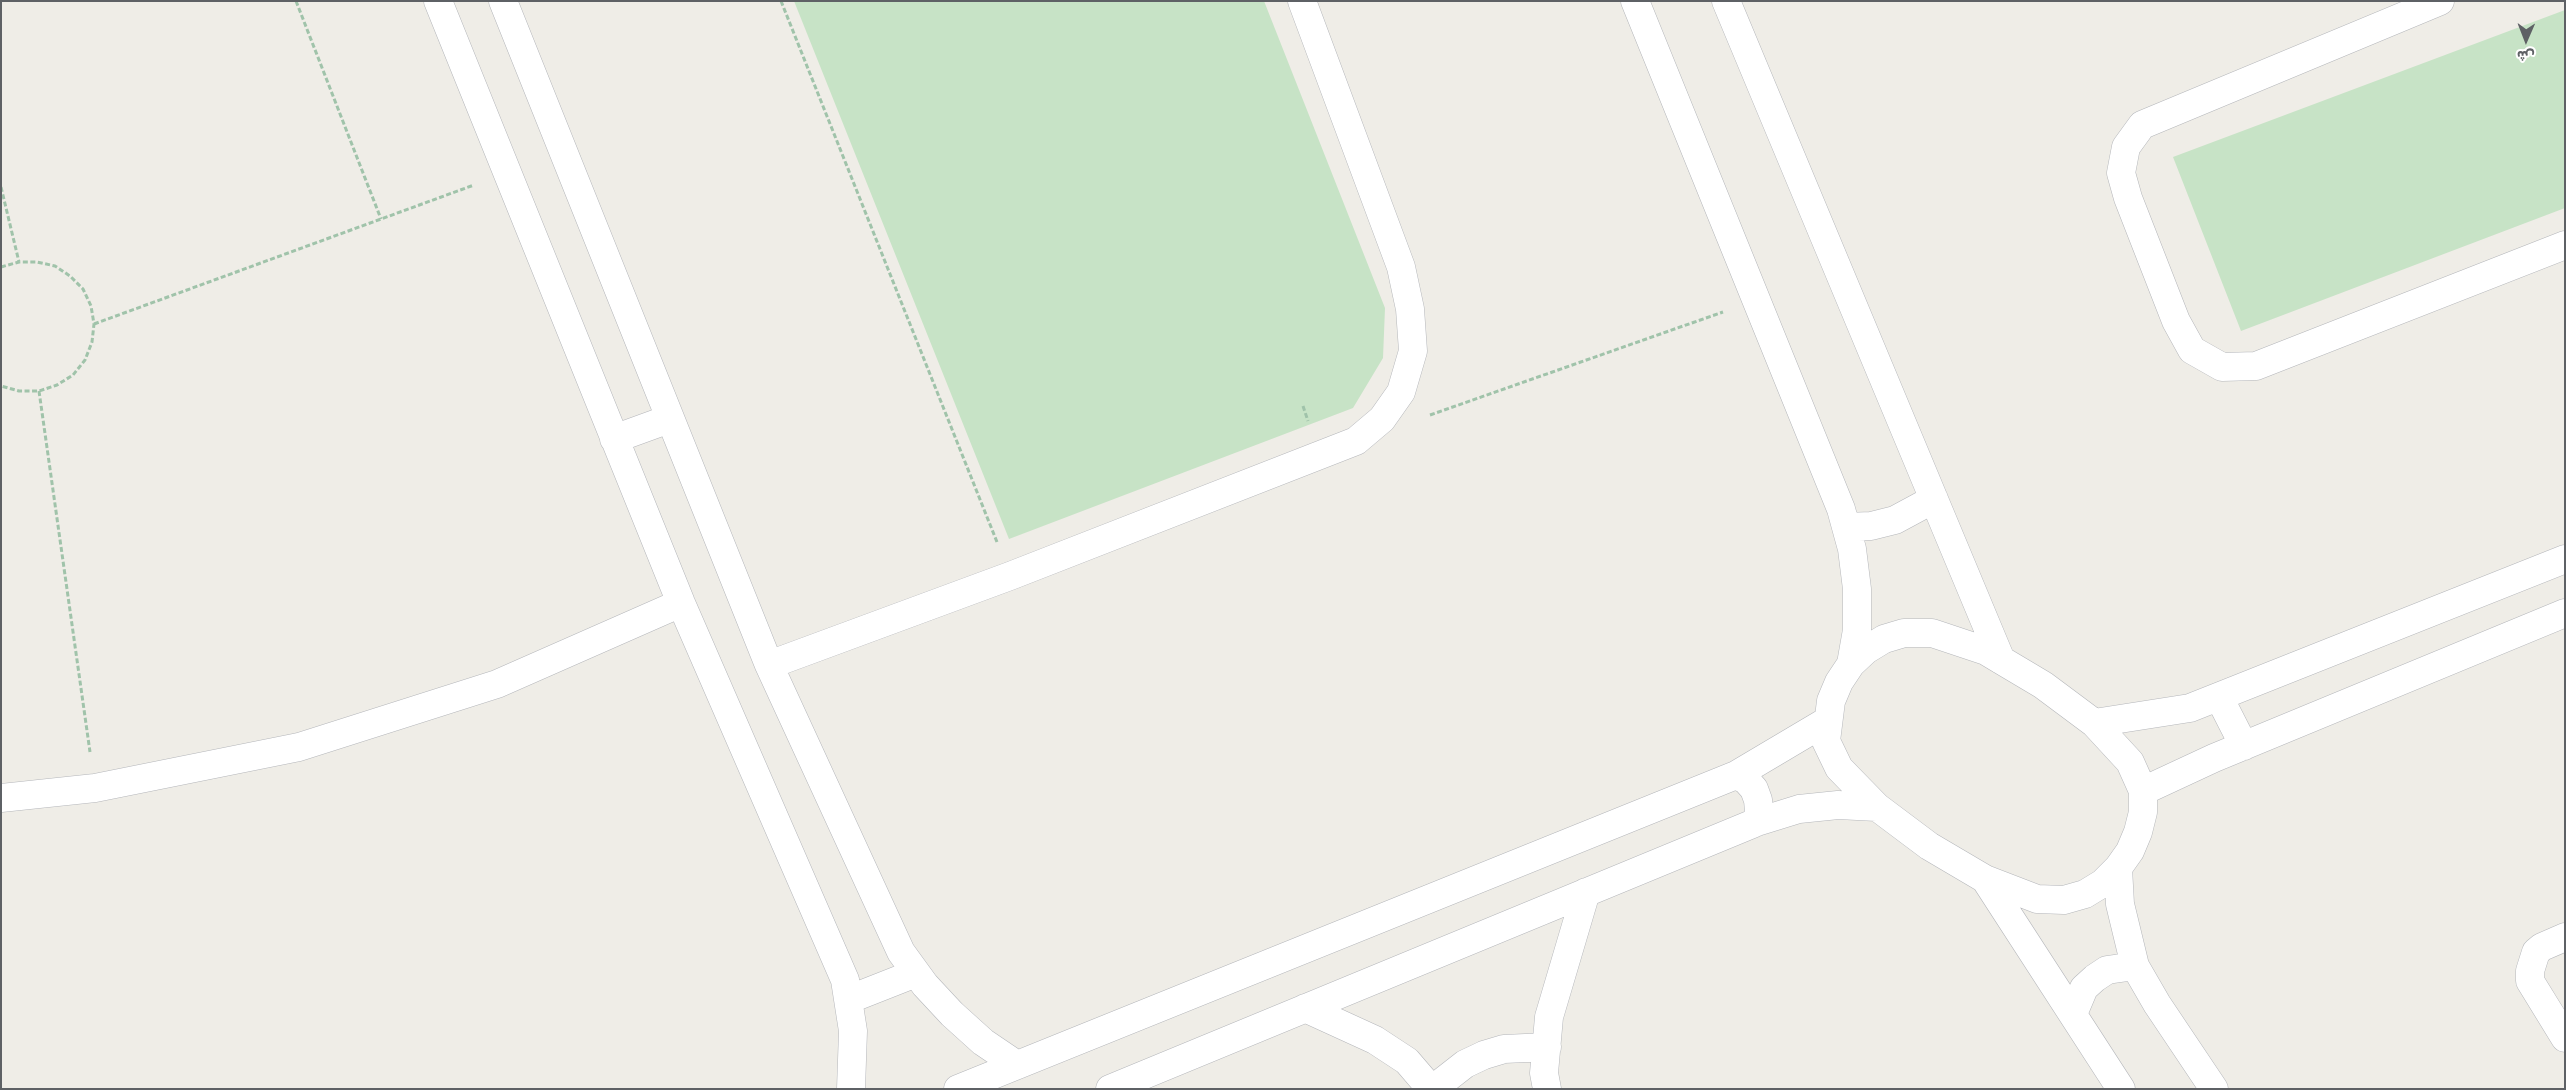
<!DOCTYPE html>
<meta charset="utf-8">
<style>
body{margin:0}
#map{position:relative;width:2566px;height:1090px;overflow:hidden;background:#efede7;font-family:Rubik,Vazirmatn,sans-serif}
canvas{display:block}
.frame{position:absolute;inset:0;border:2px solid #5e6165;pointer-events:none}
.north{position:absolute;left:2501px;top:15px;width:50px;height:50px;-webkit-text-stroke:4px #fff;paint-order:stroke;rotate:181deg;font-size:14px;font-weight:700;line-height:20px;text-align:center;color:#5e6165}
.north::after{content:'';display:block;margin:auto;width:18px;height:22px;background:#5e6165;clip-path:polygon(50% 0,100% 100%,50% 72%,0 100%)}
</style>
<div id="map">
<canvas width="2566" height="1090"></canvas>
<div class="frame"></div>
<div class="north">ش</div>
</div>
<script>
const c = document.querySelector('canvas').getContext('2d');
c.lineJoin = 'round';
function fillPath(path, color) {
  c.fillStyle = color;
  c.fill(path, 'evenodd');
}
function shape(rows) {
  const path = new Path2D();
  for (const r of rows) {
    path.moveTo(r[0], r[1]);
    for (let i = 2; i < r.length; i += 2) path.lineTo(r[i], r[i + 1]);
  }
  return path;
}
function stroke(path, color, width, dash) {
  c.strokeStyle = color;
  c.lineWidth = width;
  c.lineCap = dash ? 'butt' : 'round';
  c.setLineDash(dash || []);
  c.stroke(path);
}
fillPath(shape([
 [794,1,1264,1,1385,308,1383,358,1353,408,1009,539],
 [2565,10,2565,208,2241,331,2173,157]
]), '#c7e3c6');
const street = shape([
 [438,1,681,603,845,980,853,1031,851,1089],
 [503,1,769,665,901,952,925,985,952,1014,983,1042,1017,1065],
 [1635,1,1841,509,1852,549,1857,589,1857,630,1851,664],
 [1726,1,2001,660],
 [2440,1,2142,125,2126,147,2121,173,2128,198,2176,321,2192,350,2222,367,2256,366,2565,245],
 [614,439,669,419],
 [1846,527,1871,526,1895,520,1934,499],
 [1904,633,1932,633,1986,651,2001,660,2043,685,2094,723,2130,762,2143,791,2143,812,2138,832,2130,851,2118,868,2103,883,2085,894,2064,900,2037,899,1985,879,1929,846,1877,807,1839,768,1826,741,1831,701,1839,682,1851,664,1866,650,1884,639,1904,633],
 [769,665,1010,576,1356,441,1382,419,1401,392,1413,351,1410,309,1401,267,1302,1],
 [2219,697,2244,746],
 [2094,723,2190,708,2565,559],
 [1736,775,1746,780,1754,789,1758,800,1759,811,1757,822],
 [2143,791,2214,758,2565,613],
 [1,798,95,788,299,747,497,684,681,603],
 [2118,868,2120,904,2135,966,2157,1004,2214,1089],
 [1985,879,2121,1089],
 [2565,937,2542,947,2536,952,2530,971,2530,981,2565,1038],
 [850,999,916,973],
 [1305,1008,1375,1040,1407,1061,1431,1089],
 [2073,1014,2084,988,2095,978,2107,970,2135,966],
 [958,1089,1736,775,1827,721],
 [1110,1089,1757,822,1799,809,1838,805,1877,807],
 [1433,1089,1465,1064,1484,1055,1504,1049,1547,1047],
 [1547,1089,1544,1073,1549,1017,1586,892]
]);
stroke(street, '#b4b6ba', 29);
stroke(shape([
 [296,1,381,219],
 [781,1,997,542],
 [1,187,19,262],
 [1,267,19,262,37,262,55,266,70,276,83,289,91,306,94,324,92,342,85,360,73,375,57,385,39,391,19,391,1,386],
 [94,324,474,185],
 [39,391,90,752],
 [1303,406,1308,421],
 [1430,415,1723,312]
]), '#a0c3aa', 3, [5, 2.5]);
stroke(street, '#fff', 28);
</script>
